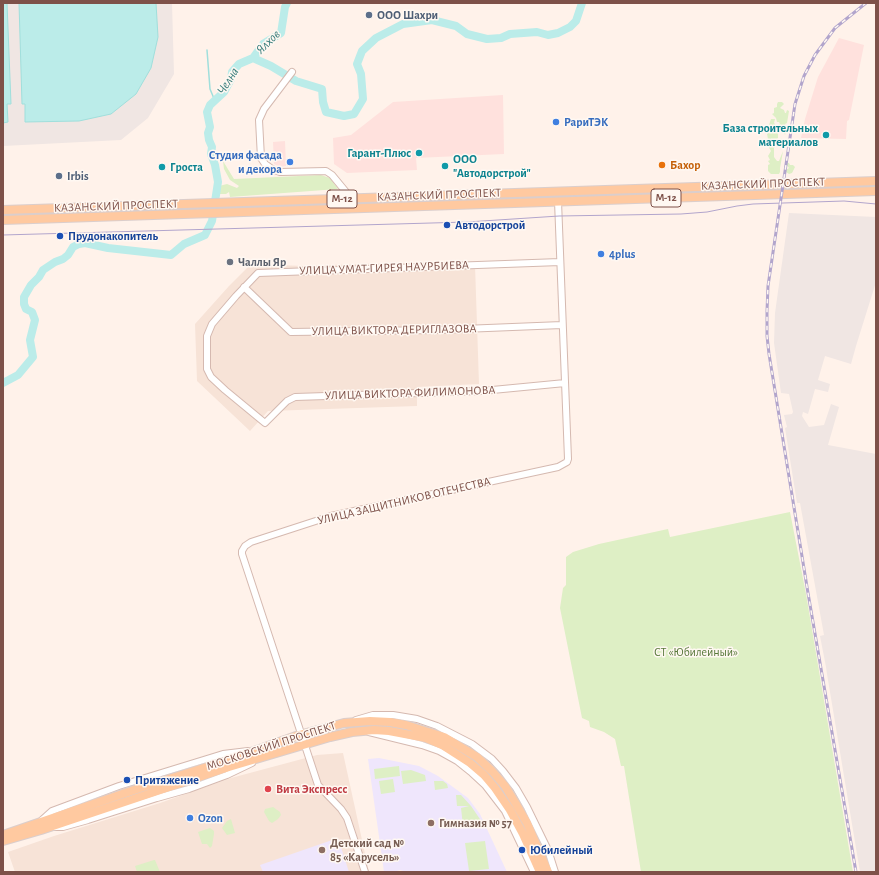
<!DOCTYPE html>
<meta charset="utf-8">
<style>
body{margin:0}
#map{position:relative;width:879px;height:875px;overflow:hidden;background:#fff2ea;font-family:"Alegreya Sans",sans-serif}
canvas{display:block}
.frame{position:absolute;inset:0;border:4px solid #7e5149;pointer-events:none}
</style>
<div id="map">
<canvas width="879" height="875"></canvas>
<div class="frame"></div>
</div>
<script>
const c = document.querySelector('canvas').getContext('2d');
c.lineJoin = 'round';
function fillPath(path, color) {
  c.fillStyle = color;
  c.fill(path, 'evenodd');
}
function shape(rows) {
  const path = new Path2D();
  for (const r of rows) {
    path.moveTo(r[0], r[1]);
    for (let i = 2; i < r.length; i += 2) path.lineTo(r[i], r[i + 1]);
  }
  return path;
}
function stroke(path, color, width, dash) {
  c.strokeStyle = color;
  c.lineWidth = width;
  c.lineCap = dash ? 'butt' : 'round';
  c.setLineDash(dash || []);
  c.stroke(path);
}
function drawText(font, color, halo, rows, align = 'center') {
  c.font = font + ' "Alegreya Sans",sans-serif';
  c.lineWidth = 3;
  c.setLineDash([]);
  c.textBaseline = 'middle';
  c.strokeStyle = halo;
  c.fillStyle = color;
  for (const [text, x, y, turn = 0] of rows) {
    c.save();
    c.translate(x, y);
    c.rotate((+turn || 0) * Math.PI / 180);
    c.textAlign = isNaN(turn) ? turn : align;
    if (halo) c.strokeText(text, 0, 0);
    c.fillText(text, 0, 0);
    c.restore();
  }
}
fillPath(shape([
 [387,263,475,265,479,384,417,387,417,406,268,411,250,431,197,381,195,324,229,286,251,264,304,266],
 [343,753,369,872,15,872,8,852,54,836,160,803,231,778,317,755]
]), '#f7e3d7');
fillPath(shape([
 [839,38,864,45,849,120,847,121,846,139,801,138,805,119,818,77],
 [503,95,504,154,416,158,417,170,347,173,334,164,333,138,351,135,393,102],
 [285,141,286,166,280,167,274,164,273,142]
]), '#ffe1dd');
fillPath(shape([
 [3,3,172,3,174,74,148,118,121,140,3,146],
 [789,213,876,217,876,282,856,346,851,364,825,356,818,380,830,384,828,392,815,389,808,414,803,412,802,416,809,427,824,425,831,404,839,407,828,445,876,454,876,872,860,872,827,674,826,667,820,636,824,635,800,503,797,503,785,428,787,427,784,415,792,414,793,412,789,394,781,393,774,343,775,313]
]), '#f0e6e3');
fillPath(shape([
 [379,758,419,766,438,776,468,798,480,814,507,872,407,872,400,870,393,872,384,872,368,759],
 [338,838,349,872,263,872,260,865]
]), '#efe6fc');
fillPath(shape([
 [778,102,782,102,784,104,780,108,784,110,785,113,786,113,787,110,789,111,787,123,785,124,786,128,785,128,786,131,785,135,784,132,780,132,780,130,778,125,780,124,779,122,777,122,776,118,772,114,774,113,774,108,777,107,777,104],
 [771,119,775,119,774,123,777,126,775,128,778,132,778,138,776,139,777,145,774,148,774,157,777,161,779,161,783,151,780,168,780,172,779,174,771,174,768,171,768,165,770,164,768,161,770,160,768,156,771,151,767,144,763,141,768,139,767,134,770,130,768,128],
 [787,157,788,163,789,163,790,165,793,165,795,167,792,173,789,174,786,172,786,170,789,168,785,163],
 [223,161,234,179,321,175,330,178,338,189,230,197,229,192,226,194,218,194,219,186,227,184,237,188,239,186,230,180,224,169],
 [876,185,876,187,695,193,695,190],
 [682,191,653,194,258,208,258,207],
 [197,207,197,209,3,216,3,214],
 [790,512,806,594,853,872,641,872,624,766,621,766,615,739,604,732,590,727,589,721,582,718,560,608,563,588,566,585,566,557,573,552,599,544,668,529,670,537],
 [399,766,400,776,375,779,374,769],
 [411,770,425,775,426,781,403,784,401,771],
 [393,779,395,792,381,794,379,781],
 [434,781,443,781,447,784,448,788,435,790],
 [456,795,461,795,471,806,484,825,463,826,461,808,469,806,457,806],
 [273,807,280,812,281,815,278,819,272,823,269,821,264,812,265,809],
 [231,819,235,833,227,835,222,828,227,821],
 [210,828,214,831,214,834,212,846,210,848,207,844,202,844,198,832],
 [485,841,489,869,469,871,465,843],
 [154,860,155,860,160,872,137,872,135,866]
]), '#deefc5');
const water = shape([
 [3,3,7,3,11,104,7,104,8,122,3,123,3,3],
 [19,3,156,3,158,37,151,68,136,94,111,114,79,121,25,122,25,104,22,104,19,3]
]);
fillPath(water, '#bbece9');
stroke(water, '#a0dfdc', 1);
stroke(shape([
 [207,50,210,89,215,101]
]), '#a0dfdc', 1.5);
stroke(shape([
 [253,58,263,44,281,33,285,7,287,3],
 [3,383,18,375,33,357,30,340,35,320,32,312,26,309,24,304,24,297,31,285,39,277,43,270,55,262,63,259,68,255,73,247,79,244,85,243,108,248,171,255,184,244,205,235,212,221,218,182,215,165,211,154,212,147,209,140,208,133,210,127,207,112,210,105,224,92,231,79,232,72,239,64,253,58,271,66,296,81,322,89,323,102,326,112,344,116,354,114,363,99,361,74,357,64,362,51,376,38,403,24,432,20,456,26,467,34,487,39,501,38,510,34,537,32,548,35,558,33,570,27,576,21,582,3]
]), '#bbece9', 8);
const minor = shape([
 [292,72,264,109,259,120,261,158,265,164,272,169,280,172,326,171,332,175,351,198],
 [560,262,258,273,236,296,212,324,207,336,207,369,211,377,225,390,265,423,287,401,295,397,482,391,565,383],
 [244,287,291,332,438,330,562,325],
 [356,720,373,715,393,715,417,719,437,726,472,744,492,759,503,771,516,788,527,807,548,850,555,872],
 [369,732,422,745,439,751,457,761,472,773,485,785,505,811,534,872],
 [42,820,52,811,119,786,223,754,248,751],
 [54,827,63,827,88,820,157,798,189,789,227,775,252,763],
 [365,872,347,818,341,809,318,785,242,554,242,551,245,546,251,542,331,516,558,467,567,462,568,459,558,201]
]);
const major = shape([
 [3,210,876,181],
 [3,220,876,191],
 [3,835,134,790,226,761,299,735,344,723,370,721,390,722,406,725,444,737,477,757,492,771,505,786,516,804,527,823,548,872],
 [3,841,41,830,229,767,330,737,352,732,374,730,389,731,426,738,442,745,470,763,484,775,495,788,510,810,523,834,540,872]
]);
stroke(minor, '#d5b9b0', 8);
stroke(major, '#dbcecc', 10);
stroke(minor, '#fff', 6);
stroke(major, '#ffc9a0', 8);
stroke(shape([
 [3,235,467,222,559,216,681,214,707,212,737,206,753,204,844,201,876,204]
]), '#b2a5cc', 1);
const rail = shape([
 [856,872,808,593,769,354,767,336,767,311,768,286,795,104,804,76,815,55,835,28,866,3]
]);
stroke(rail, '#b2a5cc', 3);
stroke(rail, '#fff8f2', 1.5, [4.5]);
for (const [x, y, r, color] of [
 [369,15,4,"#5c6f8a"],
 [556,122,4,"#3f7fe0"],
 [826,135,4,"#0f9aa8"],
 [419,153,4,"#0f9aa8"],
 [290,162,4,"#3f7fe0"],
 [662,165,4,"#e8710a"],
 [445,166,4,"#0f9aa8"],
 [162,167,4,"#0f9aa8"],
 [59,176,4,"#5c6f8a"],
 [447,225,4,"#1a4fb4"],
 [60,236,4,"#1a4fb4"],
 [601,254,4,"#3f7fe0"],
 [230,262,4,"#6b7280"],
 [127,780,4,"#1a4fb4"],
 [268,789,4,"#e0444e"],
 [190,818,4,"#3f7fe0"],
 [431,823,4,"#8d6e63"],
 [322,850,4,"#8d6e63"],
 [522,850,4,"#1a4fb4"]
]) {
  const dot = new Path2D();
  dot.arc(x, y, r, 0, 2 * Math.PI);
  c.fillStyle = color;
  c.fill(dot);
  stroke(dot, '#fff8f2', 1.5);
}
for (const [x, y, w] of [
 [666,198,30],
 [342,199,30]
]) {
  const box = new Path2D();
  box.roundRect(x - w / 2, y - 9, w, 18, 3);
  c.fillStyle = '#fff8f2';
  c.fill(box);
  stroke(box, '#7e5149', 1);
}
drawText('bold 11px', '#7e5149', null, [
 ["М-12",666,198],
 ["М-12",342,199]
]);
drawText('bold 12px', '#4e5e75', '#fff8f2', [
 ["ООО Шахри",377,15],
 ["Irbis",67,176]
], 'left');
drawText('bold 12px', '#366cbe', '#fff8f2', [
 ["РариТЭК",564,122],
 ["Студия фасада",282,155,"right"],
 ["и декора",282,169,"right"],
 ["4plus",609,254],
 ["Ozon",198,818]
], 'left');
drawText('bold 12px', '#0d838f', '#fff8f2', [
 ["База строительных",818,128],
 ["материалов",818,142],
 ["Гарант-Плюс",411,153],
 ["ООО",453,159,"left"],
 ["\"Автодорстрой\"",453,173,"left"],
 ["Гроста",170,167,"left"]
], 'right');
drawText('bold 12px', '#c56008', '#fff8f2', [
 ["Бахор",670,165]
], 'left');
drawText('12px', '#7e5149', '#fff8f2', [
 ["КАЗАНСКИЙ ПРОСПЕКТ",763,184,-2],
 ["КАЗАНСКИЙ ПРОСПЕКТ",439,195,-2],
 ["КАЗАНСКИЙ ПРОСПЕКТ",116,206,-2],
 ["УЛИЦА УМАТ-ГИРЕЯ НАУРБИЕВА",384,268,-2],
 ["УЛИЦА ВИКТОРА ДЕРИГЛАЗОВА",394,330,-1],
 ["УЛИЦА ВИКТОРА ФИЛИМОНОВА",410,393,-2],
 ["УЛИЦА ЗАЩИТНИКОВ ОТЕЧЕСТВА",404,501,-13],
 ["МОСКОВСКИЙ ПРОСПЕКТ",271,746,-18]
]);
drawText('bold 12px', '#164399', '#fff8f2', [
 ["Автодорстрой",455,225],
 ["Прудонакопитель",68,236],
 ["Притяжение",135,780],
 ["Юбилейный",530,850]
], 'left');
drawText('bold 12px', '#5b616d', '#fff8f2', [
 ["Чаллы Яр",238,262]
], 'left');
drawText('12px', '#58783a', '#fff8f2', [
 ["СТ «Юбилейный»",696,652]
]);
drawText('bold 12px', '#be3a42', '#fff8f2', [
 ["Вита Экспресс",276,789]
], 'left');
drawText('bold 12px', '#785e54', '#fff8f2', [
 ["Гимназия № 57",439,823],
 ["Детский сад №",330,843],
 ["85 «Карусель»",330,857]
], 'left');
drawText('italic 13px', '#377c7a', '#fff8f2', [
 ["Ялхов",268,42,-44],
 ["Челна",228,81,-57]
]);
</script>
